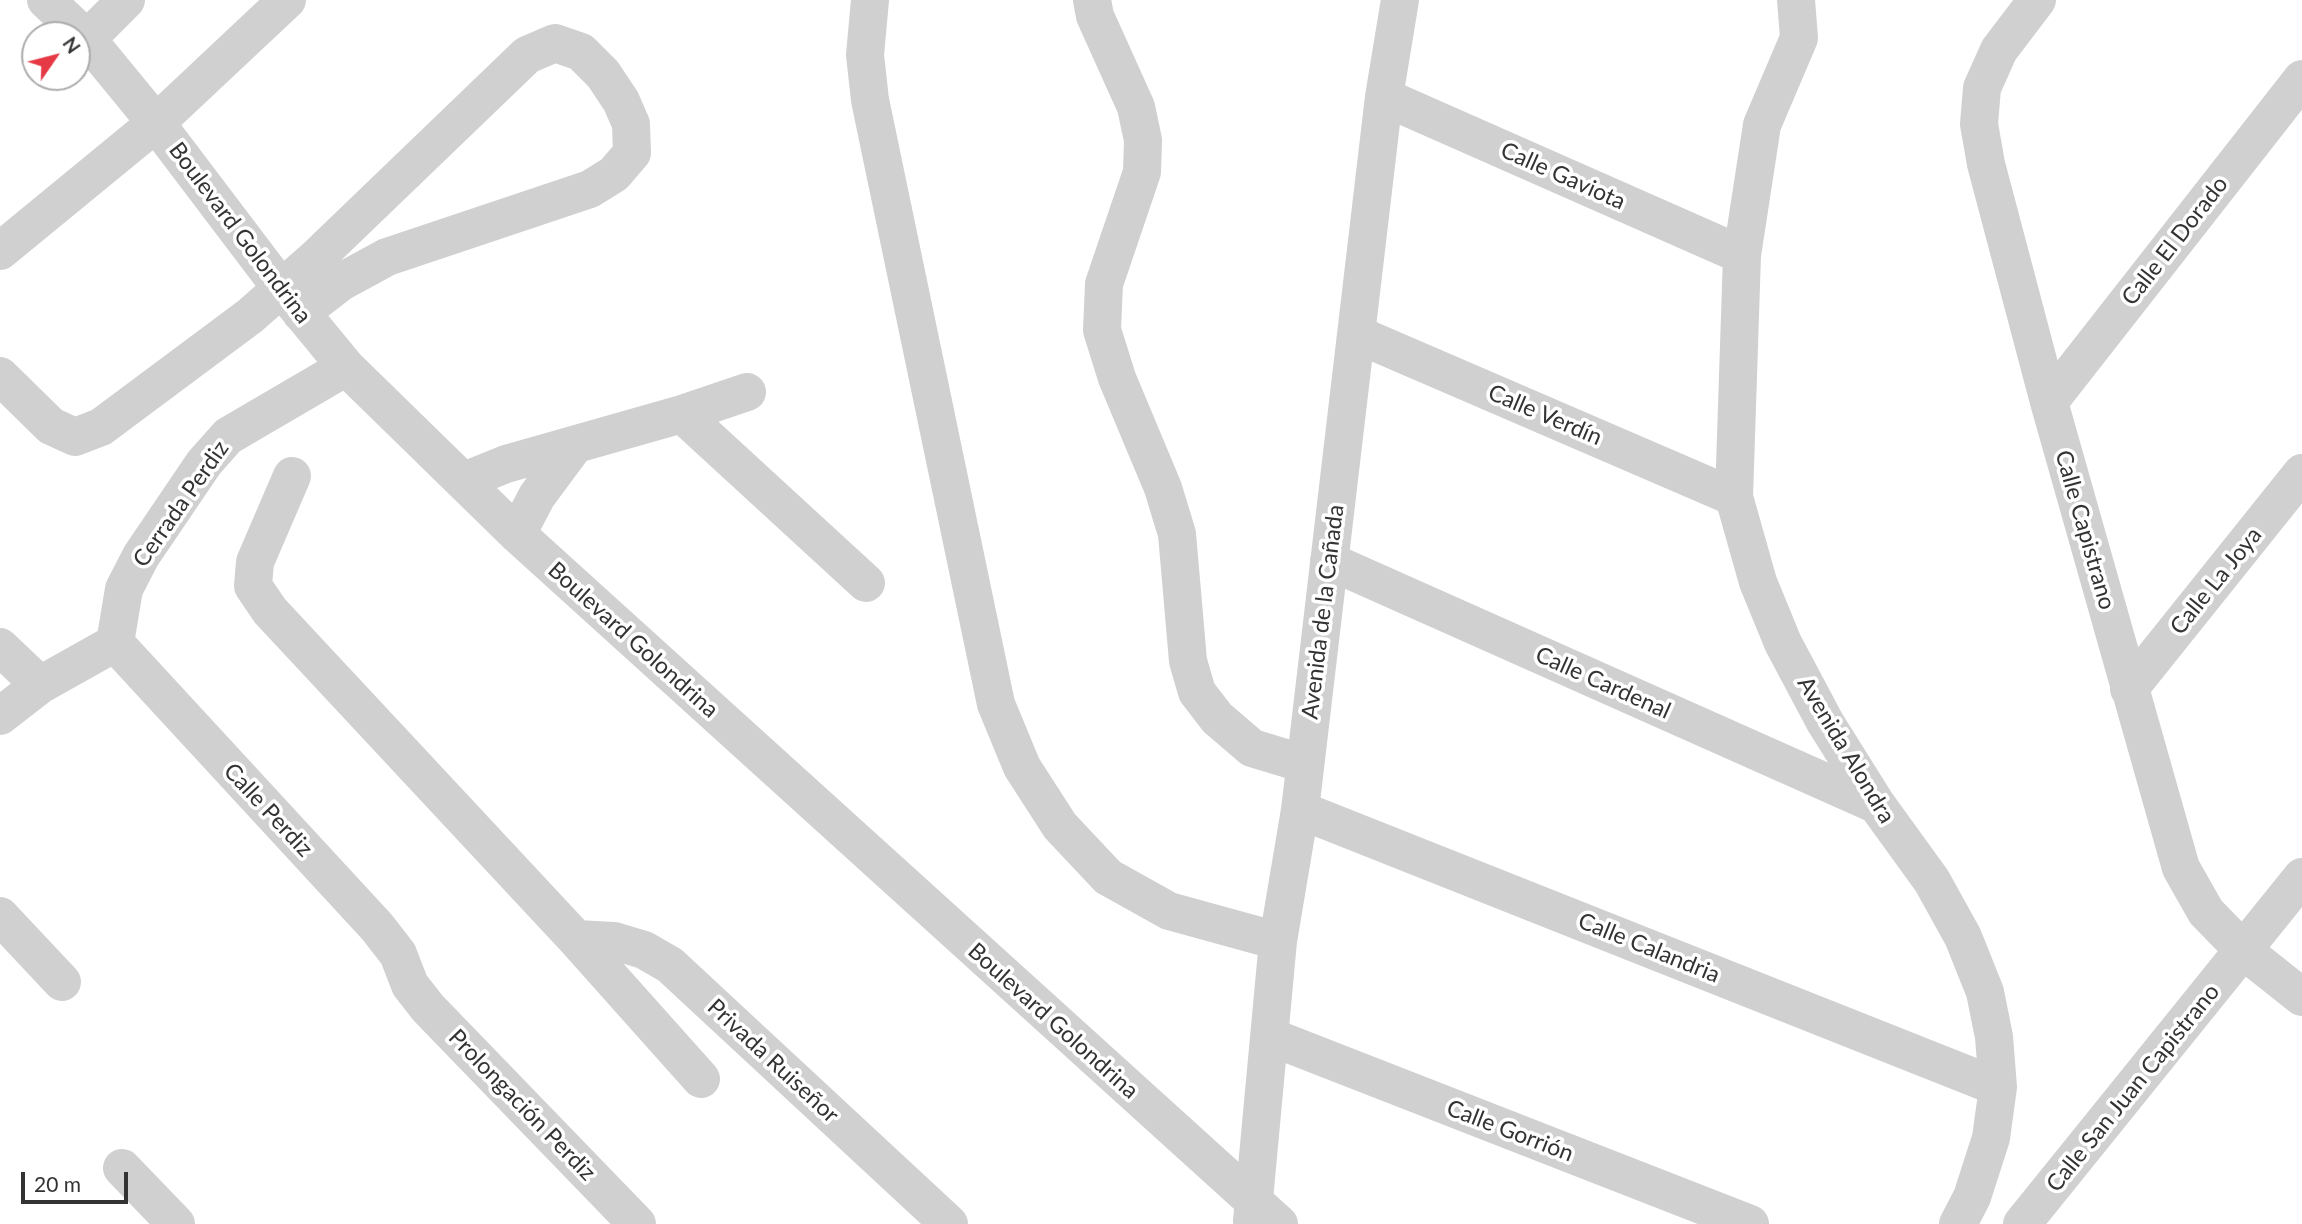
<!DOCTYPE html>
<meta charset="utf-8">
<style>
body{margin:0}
#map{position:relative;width:2302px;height:1224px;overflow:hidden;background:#fff;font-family:Lato,sans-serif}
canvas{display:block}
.north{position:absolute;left:21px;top:21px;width:70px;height:70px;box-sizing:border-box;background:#fff;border:2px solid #adadad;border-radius:50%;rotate:55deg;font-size:19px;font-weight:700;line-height:28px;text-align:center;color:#333}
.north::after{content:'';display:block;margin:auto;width:24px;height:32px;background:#e63946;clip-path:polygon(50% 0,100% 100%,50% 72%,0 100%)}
.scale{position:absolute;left:21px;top:1172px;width:107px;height:32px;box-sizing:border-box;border:4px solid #333;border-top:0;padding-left:9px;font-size:21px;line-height:24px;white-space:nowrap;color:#333;-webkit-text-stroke:5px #fff;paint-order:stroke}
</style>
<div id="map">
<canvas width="2302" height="1224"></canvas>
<div class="north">N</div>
<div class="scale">20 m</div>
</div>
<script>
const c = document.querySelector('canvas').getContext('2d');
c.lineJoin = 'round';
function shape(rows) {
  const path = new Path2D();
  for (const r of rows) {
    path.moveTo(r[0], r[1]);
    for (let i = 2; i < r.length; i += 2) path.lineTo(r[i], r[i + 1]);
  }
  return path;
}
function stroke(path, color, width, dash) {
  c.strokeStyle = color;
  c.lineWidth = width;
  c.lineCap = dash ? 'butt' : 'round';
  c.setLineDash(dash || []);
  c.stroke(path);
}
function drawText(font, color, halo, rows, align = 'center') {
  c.font = font + ' Lato,sans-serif';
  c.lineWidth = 7;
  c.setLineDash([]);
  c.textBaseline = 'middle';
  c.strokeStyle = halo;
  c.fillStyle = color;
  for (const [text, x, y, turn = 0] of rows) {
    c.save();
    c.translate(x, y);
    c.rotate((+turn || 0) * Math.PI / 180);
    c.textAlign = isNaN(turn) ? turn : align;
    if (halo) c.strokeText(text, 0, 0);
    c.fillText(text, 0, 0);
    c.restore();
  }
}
stroke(shape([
 [46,0,87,39,156,123,281,288,346,367,517,534,1279,1224],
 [870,0,865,55,870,100,996,704,1022,767,1060,826,1108,877,1169,911,1278,941],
 [1092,0,1095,16,1136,107,1143,140,1142,172,1104,284,1102,330,1117,378,1163,488,1177,534,1188,661,1197,692,1217,718,1252,748,1305,764],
 [1796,0,1799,38,1762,125,1742,255,1734,497,1758,582,1783,643,1825,722,1877,805,1932,881,1963,937,1985,992,1994,1037,1998,1087,1991,1138,1972,1197,1958,1224],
 [2037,0,1999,50,1982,88,1979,124,1986,164,2049,402,2181,868,2206,912,2244,951,2302,997],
 [87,39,126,0],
 [1384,97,1742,255],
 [0,251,156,123,287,0],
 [1356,334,1734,497],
 [0,376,51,426,75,437,101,427,250,316,317,257,527,55,555,43,581,52,603,74,621,101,631,124,632,153,614,174,590,189,387,257,341,282,301,313],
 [2049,402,2302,79],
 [682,414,866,583],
 [292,476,255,562,253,586,270,611,576,939,701,1079],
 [464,481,506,464,682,414,747,392],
 [517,534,537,496,574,446],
 [1329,561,1877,805],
 [115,643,377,927,398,954,410,985,428,1008,637,1224],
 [0,647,40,685],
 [2129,689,2302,473],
 [0,716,40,685,115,643,124,589,141,556,204,463,228,436,346,367],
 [1300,810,1998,1087],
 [0,916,62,982],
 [576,939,614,941,644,950,670,965,949,1224],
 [1271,1037,1750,1224],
 [122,1168,176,1224],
 [1252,1221,1278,941,1300,810,1384,97,1400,0],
 [2022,1224,2302,877]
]), '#d0d0d0', 38);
drawText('23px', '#333', '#fff', [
 ["Calle Gaviota",1563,176,24],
 ["Boulevard Golondrina",240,233,53],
 ["Calle El Dorado",2175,241,-52],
 ["Calle Verdín",1545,415,23],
 ["Cerrada Perdiz",181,504,-55],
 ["Calle Capistrano",2085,530,74],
 ["Calle La Joya",2216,581,-51],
 ["Avenida de la Cañada",1323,612,-83],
 ["Boulevard Golondrina",633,640,42],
 ["Calle Cardenal",1603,683,24],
 ["Avenida Alondra",1846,750,59],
 ["Calle Perdiz",268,810,47],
 ["Calle Calandria",1649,948,22],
 ["Boulevard Golondrina",1053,1021,42],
 ["Privada Ruiseñor",773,1061,43],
 ["Calle San Juan Capistrano",2133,1088,-51],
 ["Prolongación Perdiz",522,1105,46],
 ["Calle Gorrión",1510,1131,21]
]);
</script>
